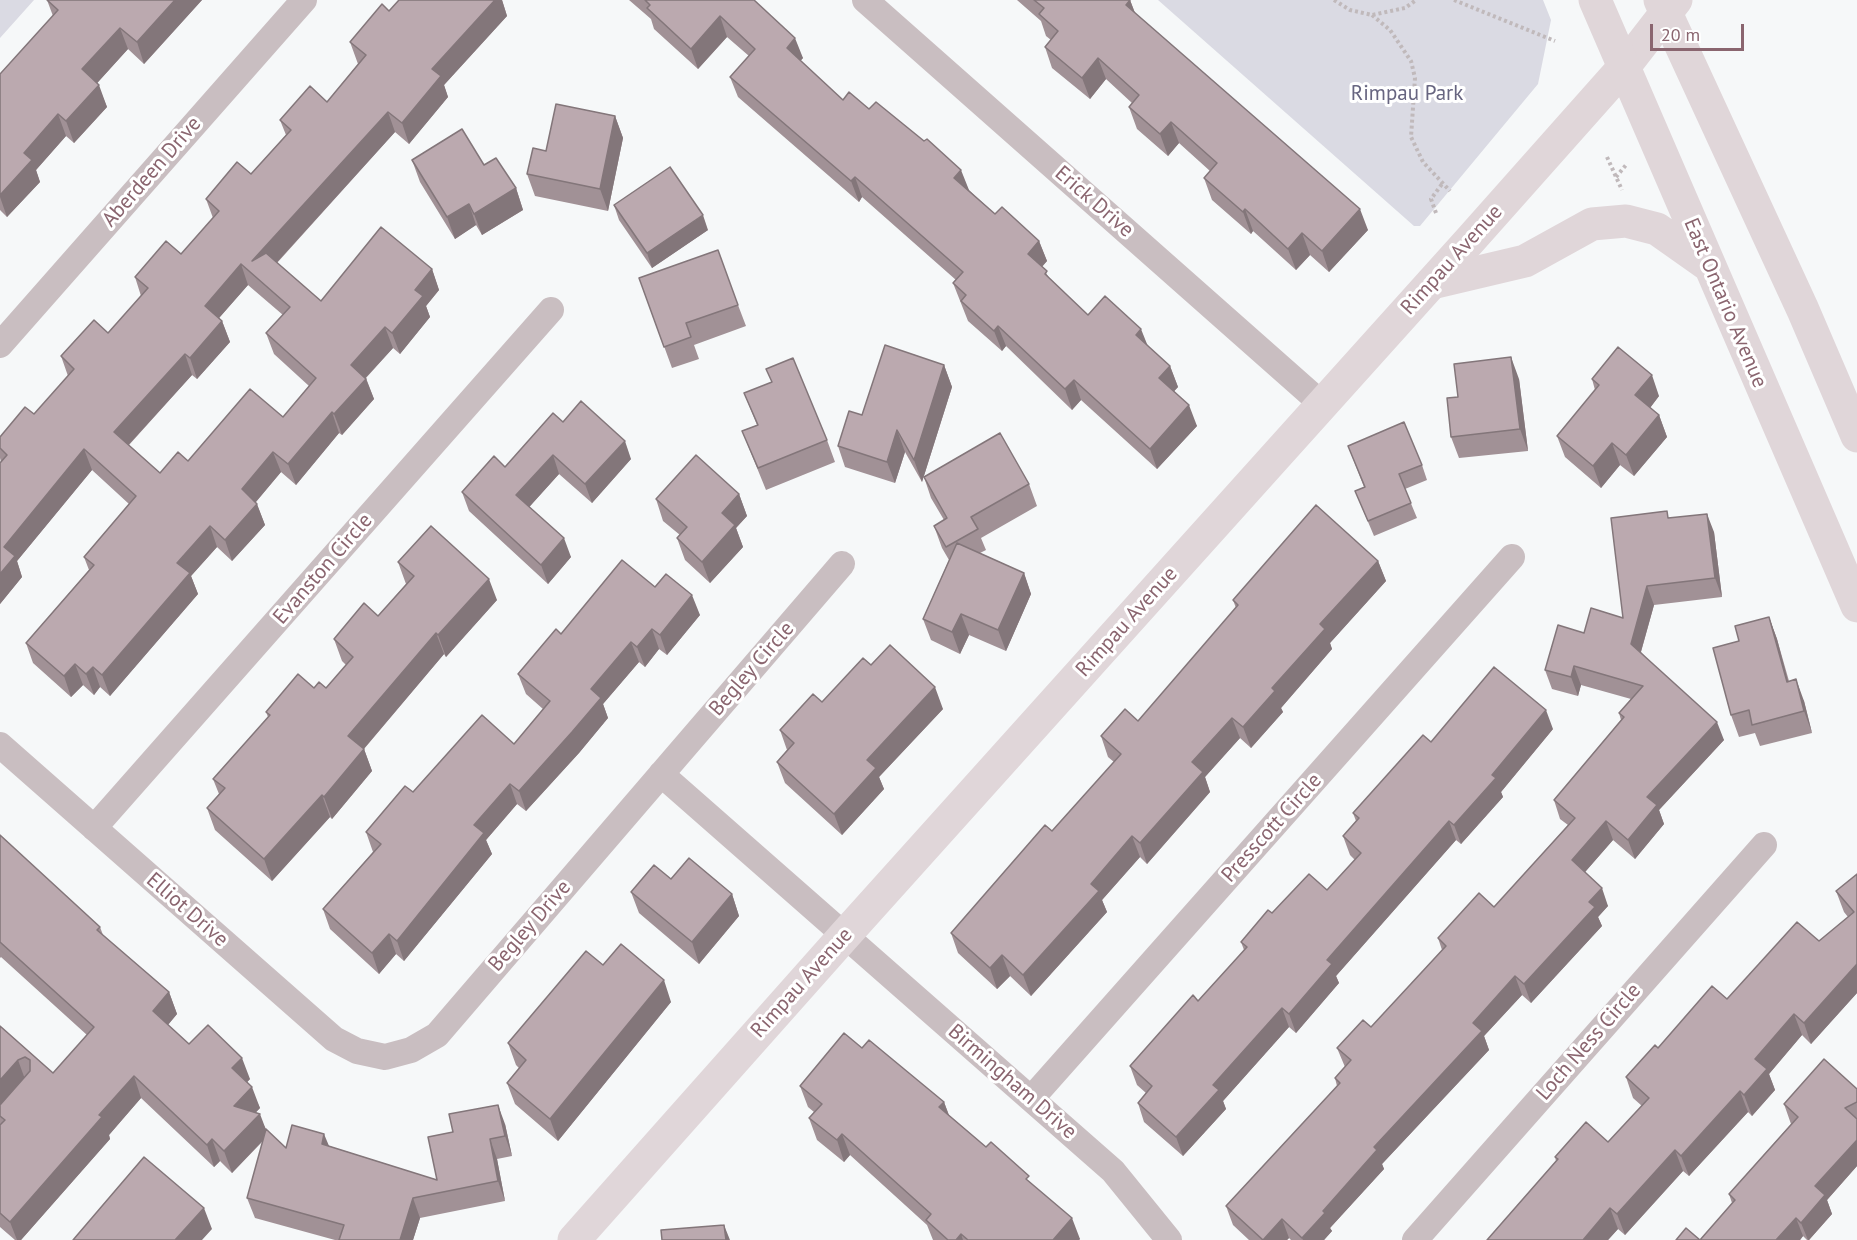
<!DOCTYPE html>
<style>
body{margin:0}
#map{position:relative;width:1857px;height:1240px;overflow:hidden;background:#f6f8f9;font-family:"PT Sans",sans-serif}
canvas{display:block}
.scale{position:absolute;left:1650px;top:24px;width:94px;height:27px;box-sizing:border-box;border:3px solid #8a656f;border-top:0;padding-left:8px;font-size:18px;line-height:21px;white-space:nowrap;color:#8a656f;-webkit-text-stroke:4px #fff;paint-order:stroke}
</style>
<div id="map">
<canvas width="1857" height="1240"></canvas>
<div class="scale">20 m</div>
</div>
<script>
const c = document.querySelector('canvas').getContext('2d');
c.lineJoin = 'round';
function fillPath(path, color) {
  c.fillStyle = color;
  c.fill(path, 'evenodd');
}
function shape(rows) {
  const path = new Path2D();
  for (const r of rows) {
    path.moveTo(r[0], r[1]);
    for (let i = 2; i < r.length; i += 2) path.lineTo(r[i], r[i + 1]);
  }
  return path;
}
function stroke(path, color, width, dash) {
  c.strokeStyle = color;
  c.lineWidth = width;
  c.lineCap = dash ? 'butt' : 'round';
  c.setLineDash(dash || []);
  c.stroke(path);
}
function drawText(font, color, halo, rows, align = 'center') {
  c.font = font + ' "PT Sans",sans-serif';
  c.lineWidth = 6;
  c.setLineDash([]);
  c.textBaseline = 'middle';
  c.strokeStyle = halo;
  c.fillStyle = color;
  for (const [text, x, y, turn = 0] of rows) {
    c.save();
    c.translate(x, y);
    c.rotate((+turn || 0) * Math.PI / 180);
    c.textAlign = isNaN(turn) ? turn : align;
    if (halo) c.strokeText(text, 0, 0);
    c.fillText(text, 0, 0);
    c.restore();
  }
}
fillPath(shape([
 [0,0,34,0,0,38],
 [1158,0,1543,0,1551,20,1538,84,1420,226,1414,226]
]), '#dadae3');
stroke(shape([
 [1334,0,1350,10,1372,15,1405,8,1416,0],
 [1454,0,1555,41],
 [1372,15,1390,30,1411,61,1415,78,1411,137,1423,162,1450,191],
 [1607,157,1622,190],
 [1616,177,1626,165],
 [1436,213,1431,199,1442,184]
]), '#c0b9bb', 4, [3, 3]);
stroke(shape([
 [865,0,1323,405],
 [0,345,304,0],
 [0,745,334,1039,357,1051,385,1057,411,1050,437,1035,842,564],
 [661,774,1113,1171,1169,1240],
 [94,828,551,310],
 [1031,1099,1512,557],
 [1415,1240,1764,845]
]), '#c9bec1', 26);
stroke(shape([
 [574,1240,845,935,1472,238,1624,67,1676,0]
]), '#e0d6d9', 33);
stroke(shape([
 [1595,0,1857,606],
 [1660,0,1803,310,1857,436],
 [1432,283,1525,261,1592,224,1626,221,1657,229,1708,265]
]), '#e0d6d9', 33);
fillPath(shape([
 [47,0,202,0,144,64,128,49,97,83,107,107,74,143,66,136,36,170,40,182,7,217,0,210,0,74,53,16],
 [399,0,502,0,507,16,444,85,448,97,409,144,395,132,277,263,321,301,432,269,439,290,426,306,430,317,400,354,393,348,366,378,374,399,342,435,339,433,296,485,281,472,256,502,265,525,232,561,217,547,191,576,198,594,110,696,100,687,94,695,83,685,71,697,33,663,26,643,89,570,84,557,129,504,92,470,17,561,22,577,0,604,0,463,1,462,0,458,0,437,34,414,68,376,61,356,108,333,141,296,135,277,181,254,213,218,206,199,251,174,286,135,280,120,327,102,358,64,350,42,389,11],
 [248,285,283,315,266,333,274,354,309,386,283,417,188,461,160,473,129,445,192,375,197,379,230,342,222,321,219,318],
 [629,0,754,0,803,58,800,61,843,100,969,190,995,214,1039,241,1047,261,1042,267,1050,279,1088,315,1147,346,1170,366,1178,387,1174,391,1197,426,1157,469,1081,400,1072,410,1006,346,1002,351,968,321,953,283,956,280,862,197,859,202,738,97,730,77,749,56,727,37,698,69,654,29,651,19],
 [1017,0,1130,0,1135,13,1368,230,1329,272,1310,255,1296,270,1253,231,1251,234,1212,200,1204,178,1210,171,1179,143,1168,156,1137,129,1129,107,1132,103,1106,79,1090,99,1052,68,1045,47,1051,40,1046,36,1041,21],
 [615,116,623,138,608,211,535,196,527,174,546,151],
 [412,160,484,165,516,188,523,210,482,235,476,225,455,239,420,182],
 [614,205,708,230,652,268,619,220],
 [639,278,738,305,746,326,694,345,699,359,672,368],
 [944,365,952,387,922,482,905,452,895,483,845,467,838,446,862,415],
 [1519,379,1528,451,1459,458,1451,437,1458,397],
 [1592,379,1659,396,1650,408,1659,415,1667,437,1634,476,1620,465,1601,488,1565,457,1557,436,1595,390],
 [744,393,827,440,835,462,766,490,742,431,757,425],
 [563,422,631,459,592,503,559,474,529,507,571,557,548,584,469,511,462,492,505,467],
 [1348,446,1422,465,1427,480,1405,489,1417,518,1374,536,1355,491,1364,487],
 [924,477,1029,484,1037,506,981,538,986,550,980,553,1024,573,1031,594,1006,651,969,635,960,654,931,640,923,619,949,560,942,548,934,526,944,520,931,498],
 [739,494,747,516,736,528,743,547,710,583,685,560,677,538,680,535,663,521,656,499],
 [1670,518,1714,532,1722,597,1654,605,1641,652,1724,740,1659,810,1664,824,1635,859,1613,840,1585,872,1608,906,1598,917,1602,926,1531,1003,1522,995,1484,1036,1489,1050,1382,1164,1384,1169,1330,1228,1332,1231,1324,1240,1291,1240,1289,1238,1287,1240,1249,1240,1233,1225,1226,1206,1337,1086,1335,1078,1345,1067,1337,1048,1371,1027,1442,950,1438,938,1494,907,1568,825,1560,819,1554,800,1621,720,1619,713,1631,699,1581,685,1578,696,1552,689,1545,670,1584,633,1623,618],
 [1378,561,1386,581,1330,643,1332,649,1281,708,1283,712,1251,748,1240,738,1205,777,1210,792,1147,864,1140,857,1102,900,1107,912,1031,996,1010,976,997,989,958,953,951,933,1052,831,1114,762,1108,757,1101,736,1138,721,1236,608,1233,600],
 [398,562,497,600,446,657,444,654,364,749,372,771,332,819,330,817,272,881,215,830,207,808,219,794,213,779,268,717,266,712,314,688,326,688,346,665,342,661,334,639,378,616,406,584],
 [655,587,700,615,667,655,659,649,645,667,639,662,603,704,608,718,579,753,526,811,517,804,486,840,492,854,404,961,396,954,379,974,330,929,323,909,373,852,366,832,413,792,514,744,543,709,526,694,518,674,561,634],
 [1769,617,1777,639,1789,681,1804,701,1812,733,1760,746,1755,733,1739,737,1731,715,1739,641],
 [871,665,943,709,879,777,884,789,842,835,785,783,777,762,787,750,780,730,822,702],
 [1553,729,1501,792,1503,797,1461,844,1456,840,1336,976,1339,983,1296,1033,1289,1027,1223,1101,1226,1109,1183,1156,1144,1122,1138,1103,1146,1093,1137,1085,1130,1066,1198,1001,1244,950,1241,942,1272,913,1327,890,1355,860,1350,855,1343,836,1356,821,1353,813,1431,742],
 [0,835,100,927,103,935,169,992,177,1014,168,1025,189,1044,250,1079,247,1082,260,1108,256,1112,266,1129,286,1148,329,1146,437,1180,505,1124,512,1156,497,1159,505,1201,420,1218,413,1240,335,1240,255,1218,247,1198,263,1141,232,1173,220,1161,214,1167,141,1098,109,1135,110,1139,21,1240,15,1240,0,1227,0,1026,53,1073,87,1035,1,957,0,958],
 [1857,874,1857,993,1811,1044,1802,1035,1769,1074,1775,1090,1752,1116,1748,1112,1689,1176,1683,1171,1625,1235,1618,1229,1608,1240,1487,1240,1556,1161,1555,1157,1608,1142,1642,1106,1633,1098,1626,1077,1658,1048,1727,999,1819,941,1848,917,1844,912,1836,891],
 [671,879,732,894,739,916,699,964,639,913,631,892],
 [603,965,671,1002,558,1141,515,1104,507,1083,519,1068,516,1065,508,1043],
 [862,1048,944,1102,949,1115,986,1147,1031,1183,1080,1239,1079,1240,933,1240,927,1225,850,1155,844,1162,817,1140,809,1118,814,1112,808,1107,800,1086],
 [1857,1089,1857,1166,1827,1200,1832,1214,1809,1240,1807,1240,1803,1236,1800,1240,1676,1240,1700,1240,1732,1203,1729,1194,1791,1124,1784,1104]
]), '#a19196');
fillPath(shape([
 [175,0,202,0,144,64,137,42],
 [495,0,502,0,507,16,444,85,448,97,409,144,402,123,432,69],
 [1130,0,1138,21,1126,5],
 [720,16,727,37,698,69,691,49],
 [120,28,128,49,90,91,82,69],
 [795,38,803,58,794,68,787,48],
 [1098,58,1106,79,1090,99,1082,78],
 [99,85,107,107,74,143,66,121],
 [388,112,395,132,260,281,252,261],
 [58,114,66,136,36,170,40,182,7,217,0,197,0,195,24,153],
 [615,116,623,138,608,211,600,189],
 [1171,122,1179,143,1168,156,1160,134],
 [961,170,969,190,961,198,954,178],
 [855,177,862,197,859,202,851,181],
 [516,188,523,210,482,235,474,214],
 [469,204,476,225,455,239,447,217],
 [1245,209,1253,231,1251,234,1243,212],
 [1360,209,1368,230,1329,272,1322,251],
 [703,215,708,230,652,268,647,253],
 [1302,233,1310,255,1296,270,1288,249],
 [1039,241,1047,261,1035,274,1028,254],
 [241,264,248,285,212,326,205,306],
 [432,269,439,290,426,306,430,317,400,354,392,333,415,290],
 [222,321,230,342,197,379,190,358],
 [998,326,1006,346,1002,351,994,331],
 [385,327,393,348,358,386,351,365],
 [1141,329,1149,349,1136,335],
 [185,354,192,375,122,452,114,432],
 [1511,357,1519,379,1528,451,1520,429],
 [944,365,952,387,922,482,914,460],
 [1170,366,1178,387,1167,399,1159,378],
 [1652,375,1659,396,1643,417,1635,395],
 [366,379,374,399,342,435,334,414],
 [1074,380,1081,400,1072,410,1065,389],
 [1189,405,1197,426,1157,469,1150,449],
 [332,412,339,433,296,485,288,464],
 [1659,415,1667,437,1634,476,1626,455],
 [897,430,905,452,895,483,887,462],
 [625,441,631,459,592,503,585,484],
 [1612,443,1620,465,1601,488,1593,466],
 [84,449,92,470,17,561,22,577,0,604,0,574,4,547],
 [273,452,281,472,249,510,242,489],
 [553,455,559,474,523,514,516,495],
 [739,494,747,516,736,528,743,547,710,583,702,562,722,513],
 [257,504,265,525,232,561,225,540],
 [1707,514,1714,532,1722,597,1715,578],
 [210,526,217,547,191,576,198,594,110,696,102,675,177,563],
 [564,538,571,557,548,584,541,565],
 [1378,561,1386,581,1330,643,1332,649,1281,708,1283,712,1251,748,1243,727,1320,624],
 [1024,573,1031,594,1006,651,998,630],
 [489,579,497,600,446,657,438,635],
 [1647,586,1654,605,1638,662,1631,644],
 [692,595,700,615,667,655,660,635],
 [961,614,969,635,960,654,952,632],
 [1769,617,1777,639,1794,704,1787,682],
 [652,629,659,649,645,667,637,647],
 [436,633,444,654,356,758,348,736],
 [631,642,639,662,603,704,608,718,579,753,526,811,519,791,591,689],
 [75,664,83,685,71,697,64,676],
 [1574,666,1581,685,1578,696,1571,677],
 [93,667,100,687,94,695,86,674],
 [1796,679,1804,701,1812,733,1804,711],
 [935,687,943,709,879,777,884,789,842,835,834,814,867,760],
 [1546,710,1553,729,1501,792,1503,797,1461,844,1454,825,1492,775],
 [1232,718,1240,738,1205,777,1210,792,1147,864,1140,843,1192,762],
 [1717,722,1724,740,1659,810,1664,824,1635,859,1628,840,1647,797],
 [364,749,372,771,332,819,324,797],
 [510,784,517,804,486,840,492,854,404,961,397,941,474,825],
 [322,795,330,817,272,881,264,859],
 [1449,821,1456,840,1336,976,1339,983,1296,1033,1289,1014,1327,960],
 [1606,821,1613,840,1579,879,1572,860],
 [1132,836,1140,857,1102,900,1107,912,1031,996,1023,975,1091,884],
 [1602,888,1608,906,1598,917,1602,926,1531,1003,1524,984,1589,902],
 [732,894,739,916,699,964,692,942],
 [389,934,396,954,379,974,372,953],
 [1002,955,1010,976,997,989,990,968],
 [1857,964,1857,993,1811,1044,1804,1023],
 [1515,976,1522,995,1484,1036,1489,1050,1382,1164,1384,1169,1330,1228,1332,1231,1324,1240,1303,1240,1302,1238,1323,1211,1473,1023],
 [664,980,671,1002,558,1141,550,1119],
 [169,992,177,1014,161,1033,153,1011],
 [1282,1008,1289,1027,1223,1101,1226,1109,1183,1156,1176,1137,1213,1085],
 [1794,1014,1802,1035,1769,1074,1775,1090,1752,1116,1744,1095,1755,1059],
 [242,1058,250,1079,240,1090,232,1068],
 [18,1060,26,1082,0,1111,0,1080],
 [134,1076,141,1098,109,1135,110,1139,21,1240,17,1240,10,1222,99,1115],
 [252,1087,260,1108,241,1128,234,1106],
 [1740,1091,1748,1112,1689,1176,1681,1156],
 [944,1102,952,1124,939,1107],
 [498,1105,505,1124,512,1156,505,1136],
 [260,1114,268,1135,232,1173,224,1151],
 [324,1134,332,1153,322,1144],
 [842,1134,850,1155,844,1162,837,1140],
 [212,1139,220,1161,214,1167,207,1145],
 [490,1139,497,1159,505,1201,498,1181],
 [1857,1140,1857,1166,1827,1200,1832,1214,1809,1240,1808,1240,1801,1223,1815,1186],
 [1675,1150,1683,1171,1625,1235,1617,1214],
 [413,1198,420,1218,413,1240,400,1240],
 [204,1208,212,1229,202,1240,175,1240],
 [1610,1208,1618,1229,1608,1240,1583,1240],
 [1072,1218,1080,1239,1079,1240,1053,1240],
 [1796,1218,1803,1236,1800,1240,1776,1240],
 [1282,1219,1289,1238,1287,1240,1263,1240],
 [724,1225,730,1240,726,1240],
 [961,1234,963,1240,956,1240]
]), '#83767a');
const building = shape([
 [47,0,175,0,137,42,120,28,82,69,99,85,66,121,58,114,24,153,32,160,0,195,0,74,58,10,47,0],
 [399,0,495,0,432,69,441,76,402,123,388,112,252,261,266,253,321,301,381,227,432,269,415,290,423,296,392,333,385,327,351,365,366,379,334,414,332,412,288,464,273,452,242,489,257,504,225,540,210,526,177,563,190,573,102,675,93,667,86,674,75,664,64,676,26,643,94,565,84,557,136,496,84,449,4,547,15,556,0,574,0,463,7,455,0,448,0,437,25,407,34,414,74,369,61,356,94,320,108,333,148,288,135,277,166,241,181,254,219,211,206,199,237,162,251,174,291,130,280,120,310,86,327,102,366,55,350,42,382,4,389,11,399,0],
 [241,264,290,307,266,333,316,378,283,417,250,389,188,461,178,452,160,473,114,432,185,354,190,358,222,321,205,306,241,264],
 [645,0,754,0,795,38,787,48,843,100,849,92,869,109,876,102,924,141,927,139,961,170,954,178,995,214,1002,207,1039,241,1028,254,1047,271,1045,274,1088,315,1105,296,1141,329,1136,335,1170,366,1159,378,1189,405,1150,449,1074,380,1065,389,998,326,994,331,961,301,966,295,953,283,963,272,855,177,851,181,730,77,755,49,720,16,691,49,647,8,650,5,645,0],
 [1034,0,1130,0,1126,5,1360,209,1322,251,1302,233,1288,249,1245,209,1243,212,1204,178,1217,163,1171,122,1160,134,1129,107,1139,95,1098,58,1082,78,1045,47,1058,31,1039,14,1044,8,1034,0],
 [556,104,615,116,600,189,527,174,533,148,546,151,556,104],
 [462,129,484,165,496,158,516,188,474,214,469,204,447,217,412,160,462,129],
 [670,167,703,215,647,253,614,205,670,167],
 [718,250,738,305,686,323,691,337,664,347,639,278,718,250],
 [885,345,944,365,914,460,897,430,887,462,838,446,849,411,862,415,885,345],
 [1618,347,1652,375,1635,395,1659,415,1626,455,1612,443,1593,466,1557,436,1599,385,1592,379,1618,347],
 [1511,357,1520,429,1451,437,1447,398,1458,397,1454,364,1511,357],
 [793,358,827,440,758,468,742,431,758,425,744,393,772,382,766,369,793,358],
 [581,401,625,441,585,484,553,455,516,495,564,538,541,565,462,492,494,456,505,467,553,413,563,422,581,401],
 [1404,422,1422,465,1399,474,1411,503,1368,521,1355,491,1365,487,1348,446,1404,422],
 [1000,433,1029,484,971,517,978,529,946,547,934,526,947,518,924,477,1000,433],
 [696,455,739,494,722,513,735,525,702,562,677,538,687,527,656,499,696,455],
 [1316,505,1378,561,1320,624,1325,629,1272,688,1275,691,1243,727,1232,718,1192,762,1203,772,1140,843,1132,836,1091,884,1099,891,1023,975,1002,955,990,968,951,933,1045,825,1052,831,1121,754,1101,736,1125,709,1138,721,1238,605,1233,600,1316,505],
 [1667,511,1668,518,1707,514,1715,578,1647,586,1631,644,1717,722,1647,797,1657,805,1628,840,1606,821,1572,860,1602,888,1589,902,1595,907,1524,984,1515,976,1473,1023,1482,1031,1374,1147,1377,1150,1323,1211,1325,1213,1302,1238,1282,1219,1263,1240,1226,1206,1340,1083,1335,1078,1351,1060,1337,1048,1363,1020,1371,1027,1446,946,1438,938,1479,893,1494,907,1575,818,1554,800,1624,717,1619,713,1643,686,1574,666,1571,677,1545,670,1558,625,1584,633,1591,608,1623,618,1611,518,1667,511],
 [431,526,489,579,438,635,436,633,348,736,364,749,324,797,322,795,264,859,207,808,225,788,213,779,270,715,266,712,298,674,314,688,319,682,326,688,353,657,334,639,364,603,378,616,414,576,398,562,431,526],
 [957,543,1024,573,998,630,961,614,952,632,923,619,957,543],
 [622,560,655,587,666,574,692,595,660,635,652,629,637,647,631,642,591,689,601,698,572,732,519,791,510,784,474,825,484,833,397,941,389,934,372,953,323,909,381,844,366,832,405,786,413,792,482,715,514,744,550,701,518,674,556,629,561,634,622,560],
 [1769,617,1787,682,1796,679,1804,711,1752,725,1749,710,1731,715,1713,648,1739,641,1735,626,1769,617],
 [890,645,935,687,867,760,876,768,834,814,777,762,794,743,780,730,813,694,822,702,863,658,871,665,890,645],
 [1494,667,1546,710,1492,775,1496,778,1454,825,1449,821,1327,960,1332,964,1289,1014,1282,1008,1213,1085,1219,1090,1176,1137,1138,1103,1152,1086,1130,1066,1193,995,1198,1001,1247,947,1241,942,1268,910,1272,913,1309,874,1327,890,1361,853,1343,836,1359,818,1353,813,1423,735,1431,742,1494,667],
 [0,835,100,927,97,930,169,992,153,1011,189,1044,208,1025,242,1058,232,1068,252,1087,234,1106,260,1114,224,1151,212,1139,207,1145,134,1076,99,1115,102,1117,10,1222,0,1213,0,1125,5,1120,0,1116,0,1105,30,1071,30,1060,25,1057,18,1060,0,1080,0,1026,53,1073,94,1027,0,942,0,835],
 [689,858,732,894,692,942,631,892,654,865,671,879,689,858],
 [1857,874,1857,964,1804,1023,1794,1014,1755,1059,1767,1069,1744,1095,1740,1091,1681,1156,1675,1150,1617,1214,1610,1208,1583,1240,1487,1240,1558,1159,1555,1157,1586,1122,1608,1142,1649,1098,1626,1077,1655,1045,1658,1048,1712,986,1727,999,1797,922,1819,941,1854,912,1836,891,1857,874],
 [621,944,664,980,550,1119,507,1083,526,1060,508,1043,586,951,603,965,621,944],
 [844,1033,862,1048,869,1040,944,1102,939,1107,986,1147,991,1142,1029,1176,1026,1179,1072,1218,1053,1240,968,1240,961,1234,956,1240,948,1240,926,1220,931,1214,842,1134,837,1140,809,1118,822,1104,800,1086,844,1033],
 [1824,1059,1857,1089,1857,1102,1845,1108,1857,1119,1857,1140,1815,1186,1825,1195,1801,1223,1796,1218,1776,1240,1676,1240,1686,1228,1700,1240,1735,1200,1729,1194,1798,1117,1784,1104,1824,1059],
 [498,1105,505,1136,490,1139,498,1181,413,1198,400,1240,339,1240,344,1225,247,1198,266,1129,286,1148,292,1125,324,1134,322,1144,437,1180,428,1137,453,1132,449,1114,498,1105],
 [144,1157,204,1208,175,1240,73,1240,144,1157],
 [724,1225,726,1240,662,1240,661,1230,724,1225]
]);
fillPath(building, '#bba9af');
stroke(building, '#83767a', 1.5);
drawText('21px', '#676580', '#fff', [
 ["Rimpau Park",1407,94]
]);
drawText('21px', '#8a656f', '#fff', [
 ["Aberdeen Drive",152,172,-49],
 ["Erick Drive",1094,202,41],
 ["Rimpau Avenue",1452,260,-48],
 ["East Ontario Avenue",1725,303,67],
 ["Evanston Circle",323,569,-49],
 ["Rimpau Avenue",1127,622,-48],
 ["Begley Circle",752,669,-49],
 ["Presscott Circle",1272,828,-48],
 ["Elliot Drive",187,910,41],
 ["Begley Drive",530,926,-49],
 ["Rimpau Avenue",802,983,-48],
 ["Loch Ness Circle",1589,1042,-49],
 ["Birmingham Drive",1012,1082,41]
]);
</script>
